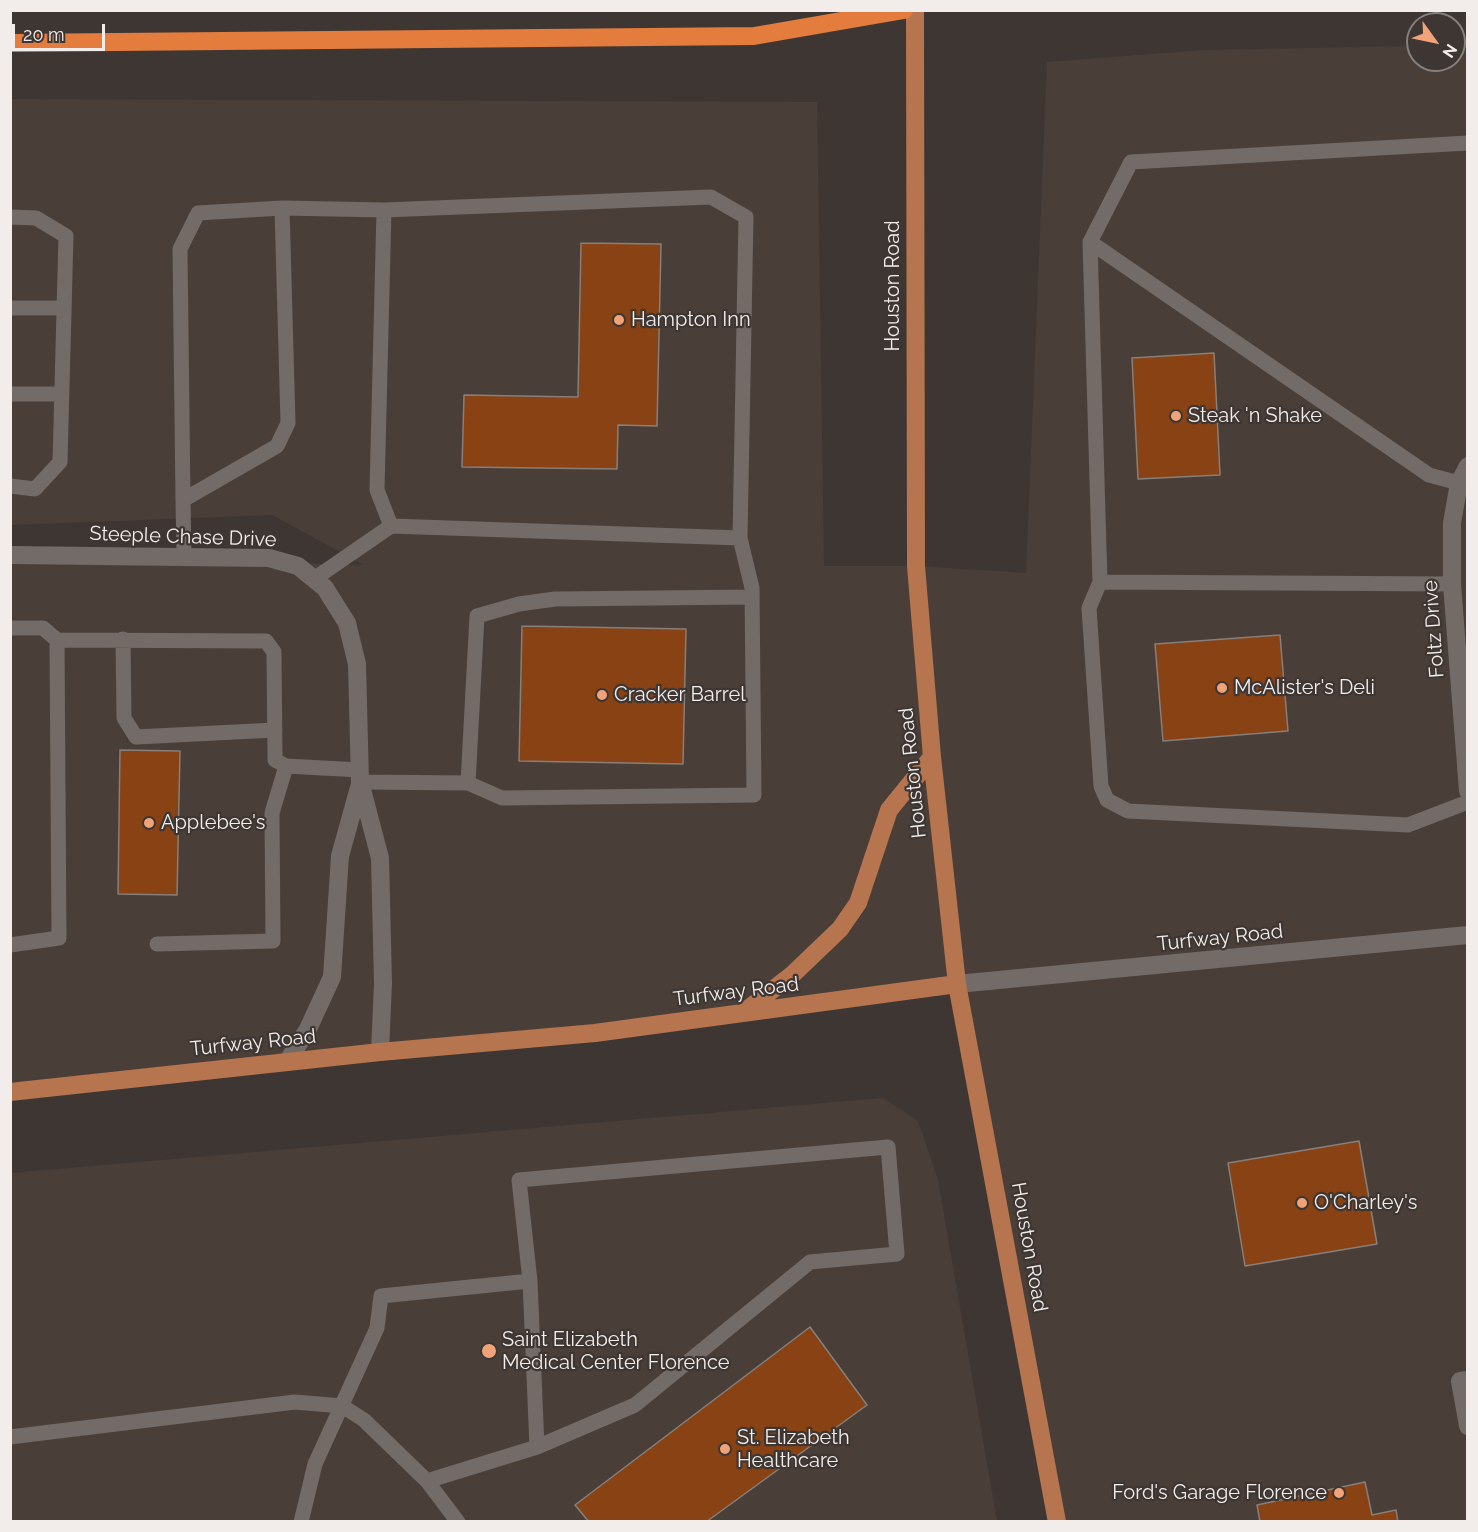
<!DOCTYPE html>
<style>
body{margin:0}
#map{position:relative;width:1478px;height:1532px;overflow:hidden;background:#3d3633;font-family:Raleway,sans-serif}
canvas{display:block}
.frame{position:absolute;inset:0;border:12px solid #f2edeb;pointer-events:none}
.north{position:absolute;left:1406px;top:12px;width:60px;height:60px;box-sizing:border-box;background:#3d3633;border:2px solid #857f7d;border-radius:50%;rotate:123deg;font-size:16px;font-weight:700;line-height:24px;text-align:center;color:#f2edeb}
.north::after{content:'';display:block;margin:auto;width:21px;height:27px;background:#f0a378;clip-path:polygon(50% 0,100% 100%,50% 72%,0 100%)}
.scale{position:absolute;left:12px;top:24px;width:93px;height:27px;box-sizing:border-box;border:3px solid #f2edeb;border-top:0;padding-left:8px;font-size:18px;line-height:21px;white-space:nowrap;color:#f2edeb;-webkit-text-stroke:4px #3d3633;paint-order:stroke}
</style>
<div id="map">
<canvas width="1478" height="1532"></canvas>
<div class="frame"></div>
<div class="north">N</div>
<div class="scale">20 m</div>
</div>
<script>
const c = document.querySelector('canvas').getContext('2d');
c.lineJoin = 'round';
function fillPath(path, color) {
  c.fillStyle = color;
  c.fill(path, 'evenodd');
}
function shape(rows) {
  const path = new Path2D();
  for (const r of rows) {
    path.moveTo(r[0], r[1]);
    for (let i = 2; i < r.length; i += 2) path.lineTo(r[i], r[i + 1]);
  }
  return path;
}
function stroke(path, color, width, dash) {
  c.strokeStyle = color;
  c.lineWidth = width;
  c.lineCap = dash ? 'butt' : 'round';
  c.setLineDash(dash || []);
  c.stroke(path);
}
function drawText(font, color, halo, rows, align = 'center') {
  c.font = font + ' Raleway,sans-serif';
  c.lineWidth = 4.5;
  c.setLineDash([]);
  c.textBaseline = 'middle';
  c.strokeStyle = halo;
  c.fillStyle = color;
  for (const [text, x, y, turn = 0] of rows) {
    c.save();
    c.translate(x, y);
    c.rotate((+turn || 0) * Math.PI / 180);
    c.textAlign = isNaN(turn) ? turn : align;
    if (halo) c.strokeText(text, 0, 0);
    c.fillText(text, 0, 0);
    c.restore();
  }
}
fillPath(shape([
 [1454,45,1467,45,1467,1521,1057,1521,957,984,11,1092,11,555,364,565,272,515,11,525,10,99,817,102,824,566,916,566,1026,573,1047,62,1203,50,1418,46,1418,60,1454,60],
 [883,1098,918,1121,938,1180,997,1521,11,1522,11,1173]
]), '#4a3f38');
const building = shape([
 [581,243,661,244,657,426,618,425,617,469,462,467,464,395,578,397,581,243],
 [1214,353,1220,475,1138,479,1132,358,1214,353],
 [522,626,686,629,683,764,519,761,522,626],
 [1280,635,1288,731,1163,741,1155,644,1280,635],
 [120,750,180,751,177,895,118,894,120,750],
 [1359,1141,1377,1244,1245,1266,1228,1163,1359,1141],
 [810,1327,867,1405,706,1522,589,1522,575,1505,810,1327],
 [1365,1482,1372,1515,1396,1510,1398,1522,1260,1522,1257,1505,1365,1482]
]);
fillPath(building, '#884214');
stroke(building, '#867f7b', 1.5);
stroke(shape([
 [1468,143,1131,162,1090,242,1100,582,1089,608,1101,786,1107,800,1128,811,1408,825,1468,802],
 [282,208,384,210],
 [10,217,36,218,66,236,60,462,35,489,10,486],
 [1090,242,1429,475,1459,483],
 [10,308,64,308],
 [10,394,62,394],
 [183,500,277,446,288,423,282,208,198,213,180,249,183,500,184,557],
 [314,579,391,526,377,490,384,210,711,197,746,217,740,538,391,526],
 [1100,582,1452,584],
 [10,628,43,628,57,640,59,938,10,945],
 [123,639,124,718,136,737,275,730],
 [57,640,266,641,274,652,275,760,286,766,360,770],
 [360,782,468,783,502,798,754,795,752,588,740,538],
 [468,783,477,616,519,604,555,599,752,597],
 [157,944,273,941,272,813,286,766],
 [10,1437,295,1402,342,1406,364,1420,427,1481,458,1522],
 [427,1481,537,1447,635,1405,810,1262,897,1254,888,1147,519,1180,530,1281,537,1447],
 [301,1522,315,1464,377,1328,381,1296,530,1281]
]), '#726b67', 15);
stroke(shape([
 [1468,466,1459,483,1452,523,1452,584,1468,791],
 [10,555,269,558,298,566,325,588,347,623,357,664,360,782,380,858,383,983,380,1052],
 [287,1062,308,1029,332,977,340,856,360,784],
 [1468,1380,1460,1381,1468,1426]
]), '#726b67', 18);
stroke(shape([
 [957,984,1468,935]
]), '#726b67', 18);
stroke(shape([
 [915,10,916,566,932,757,957,984,1057,1522],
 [744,1012,793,974,840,929,858,903,889,810,932,757],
 [10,1092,380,1052,595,1033,957,984]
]), '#b6754e', 18);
stroke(shape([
 [10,43,754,36,904,10]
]), '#e47c3d', 18);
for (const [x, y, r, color] of [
 [619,320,6,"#f0a378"],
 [1176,416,6,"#f0a378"],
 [1222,688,6,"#f0a378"],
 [602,695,6,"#f0a378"],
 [149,823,6,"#f0a378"],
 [1302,1203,6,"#f0a378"],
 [489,1351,8,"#f0a378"],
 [725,1449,6,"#f0a378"],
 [1339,1493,6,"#f0a378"]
]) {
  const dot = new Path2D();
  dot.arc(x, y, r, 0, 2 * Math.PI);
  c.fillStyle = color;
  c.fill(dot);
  stroke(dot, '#3d3633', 2);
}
drawText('20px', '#f2edeb', '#3d3633', [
 ["Houston Road",893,286,-90],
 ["Steeple Chase Drive",183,537,2],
 ["Foltz Drive",1434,629,-94],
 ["Houston Road",913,773,-96],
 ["Turfway Road",1220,938,-6],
 ["Turfway Road",736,992,-7],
 ["Turfway Road",253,1043,-6],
 ["Houston Road",1029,1247,80]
]);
drawText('20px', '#f2edeb', '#3d3633', [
 ["Hampton Inn",631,320],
 ["Steak 'n Shake",1188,416],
 ["McAlister's Deli",1234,688],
 ["Cracker Barrel",614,695],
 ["Applebee's",161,823],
 ["O'Charley's",1314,1203],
 ["Saint Elizabeth",502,1340],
 ["Medical Center Florence",502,1363],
 ["St. Elizabeth",737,1438],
 ["Healthcare",737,1461],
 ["Ford's Garage Florence",1327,1493,"right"]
], 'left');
</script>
